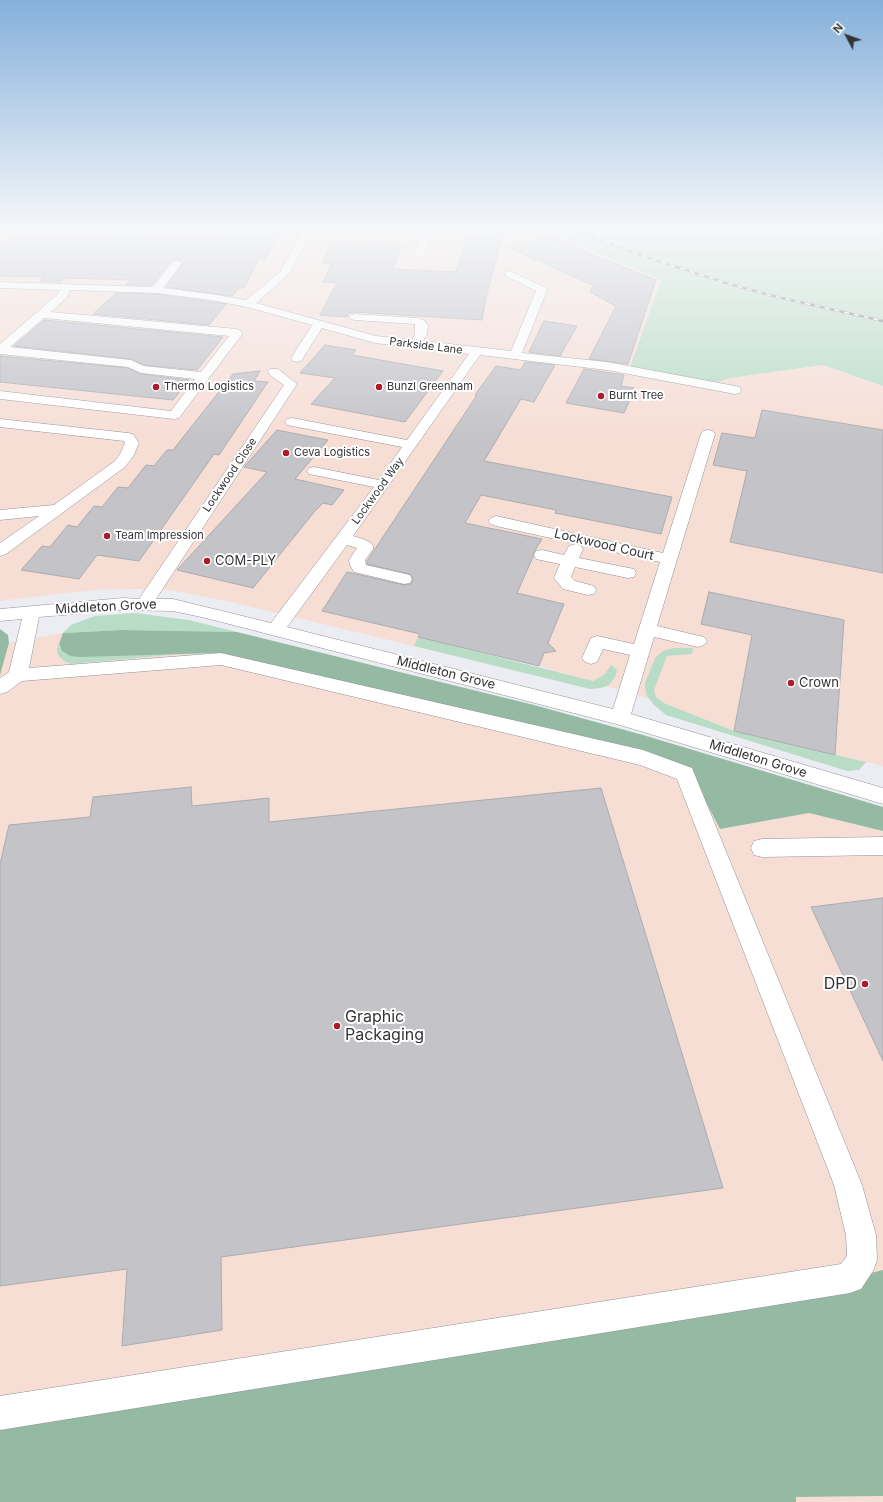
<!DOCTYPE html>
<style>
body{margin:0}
#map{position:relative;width:883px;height:1502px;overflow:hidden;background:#ecedf2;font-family:Inter,sans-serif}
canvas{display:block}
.north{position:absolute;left:827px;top:16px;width:40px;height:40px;-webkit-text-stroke:3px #fff;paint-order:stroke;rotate:311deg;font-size:11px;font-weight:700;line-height:16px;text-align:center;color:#333435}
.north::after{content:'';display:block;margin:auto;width:14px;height:18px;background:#333435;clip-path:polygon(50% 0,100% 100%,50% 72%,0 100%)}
</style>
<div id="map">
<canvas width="883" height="1502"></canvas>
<div class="north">N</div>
</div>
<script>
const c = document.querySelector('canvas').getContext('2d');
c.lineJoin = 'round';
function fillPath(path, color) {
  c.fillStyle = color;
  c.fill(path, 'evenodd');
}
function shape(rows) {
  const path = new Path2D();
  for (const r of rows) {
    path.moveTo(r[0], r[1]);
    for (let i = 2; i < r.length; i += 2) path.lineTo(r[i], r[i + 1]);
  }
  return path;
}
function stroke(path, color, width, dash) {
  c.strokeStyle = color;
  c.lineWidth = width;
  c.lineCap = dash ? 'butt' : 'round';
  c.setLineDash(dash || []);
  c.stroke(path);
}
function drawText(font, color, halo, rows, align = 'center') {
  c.font = font + ' Inter,sans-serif';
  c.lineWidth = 4;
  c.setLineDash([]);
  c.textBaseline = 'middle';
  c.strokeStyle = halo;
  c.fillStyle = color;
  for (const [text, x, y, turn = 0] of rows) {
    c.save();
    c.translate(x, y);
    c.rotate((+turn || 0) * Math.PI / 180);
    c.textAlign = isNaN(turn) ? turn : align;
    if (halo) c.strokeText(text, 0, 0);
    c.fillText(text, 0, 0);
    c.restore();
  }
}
fillPath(shape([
 [0,228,539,228,662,280,629,369,717,382,730,378,823,365,883,386,883,766,734,731,664,703,539,666,418,637,414,646,231,602,171,590,137,589,92,590,0,601],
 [63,633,57,650,71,663,180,654,217,653,560,732,687,766,720,829,809,813,883,831,883,1270,850,1278,0,1413,0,675,9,643],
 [883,1496,883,1502,796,1502,796,1497]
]), '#f7ded5');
fillPath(shape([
 [95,228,229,228,226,232],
 [539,228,883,228,883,386,823,365,730,378,717,382,675,378,629,370,661,280],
 [135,613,189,620,237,632,122,630,63,633,71,625,95,616],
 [418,637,593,681,604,675,611,665,617,670,615,677,609,685,601,688,590,689,414,646],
 [58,644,62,651,70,656,180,654,71,664,64,661,58,655,57,650],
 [673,648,693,648,692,654,667,656,654,690,656,697,664,703,734,731,866,762,859,770,847,771,666,715,654,705,646,695,645,683,655,658,663,651]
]), '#b9dcc6');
fillPath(shape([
 [0,629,8,635,9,643,0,675],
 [122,630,237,632,534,705,643,735,883,807,883,831,809,813,720,829,687,766,560,732,217,653,81,657,70,656,62,651,59,644,63,633],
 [883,1270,883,1496,796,1497,796,1502,0,1502,0,1413,850,1278]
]), '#95baa3');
const building = shape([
 [233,228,274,228,274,230,281,230,265,260,259,259,244,288,239,288,232,296,166,287,183,264,183,262,177,259,172,260,152,285,126,285,132,280,66,278,60,282,40,281,44,277,0,276,0,245,6,245,14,237,19,237,22,235,108,236,113,230,139,230,137,234,158,235,226,237,233,228],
 [483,228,505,228,487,293,482,320,355,312,348,313,347,317,320,315,337,283,323,282,332,263,322,263,332,243,402,246,393,269,456,272,468,235,481,236,483,228],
 [548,236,656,280,628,364,589,359,616,306,590,292,593,285,509,248,548,236],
 [116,293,156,294,226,304,209,325,93,314,116,293],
 [44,320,223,337,197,370,144,365,131,359,14,346,44,320],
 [544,321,577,326,560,356,529,352,544,321],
 [325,345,356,350,352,355,443,371,405,422,311,404,335,378,300,373,325,345],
 [0,356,128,368,141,374,189,380,173,400,0,382,0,356],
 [525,362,555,365,534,402,521,399,484,461,672,497,661,534,555,513,556,510,481,495,465,523,542,539,533,554,533,557,517,593,564,604,548,643,556,651,544,653,539,666,418,637,420,634,322,611,347,572,404,585,411,584,413,578,410,574,367,564,367,561,477,395,475,395,496,366,521,370,525,362],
 [584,369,624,375,621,386,635,388,624,413,566,403,584,369],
 [260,371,254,381,268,382,219,455,214,454,139,561,97,555,79,579,21,570,42,546,50,547,68,525,77,527,94,506,102,507,118,487,128,488,146,465,154,466,167,450,173,450,233,374,260,371],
 [762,410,883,430,883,573,730,542,747,471,713,465,722,433,755,438,762,410],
 [277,430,328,440,295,479,344,490,332,505,323,503,315,511,253,588,177,570,267,472,244,467,277,430],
 [709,592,844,620,835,755,734,731,752,635,701,624,709,592],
 [191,787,192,806,269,798,269,822,601,788,723,1188,221,1257,222,1330,122,1346,127,1269,0,1286,0,864,9,825,90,817,93,797,191,787],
 [883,898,883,1061,811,907,883,898]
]);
fillPath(building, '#c3c3c8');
stroke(building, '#acacb0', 1);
const minor = shape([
 [304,228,314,228,289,274,256,303,376,336,412,340,415,334,415,324,355,320,351,319,349,317,351,315,355,314,418,318,425,321,428,326,427,334,423,341,511,351,536,291,506,276,505,274,506,272,510,271,546,288,547,290,522,353,607,362,735,386,740,387,741,390,740,393,735,394,607,370,480,355,353,536,363,539,371,543,373,546,373,549,365,560,366,565,410,575,412,579,410,583,404,584,354,572,350,565,349,560,357,548,347,545,287,627,613,709,630,655,603,649,597,662,591,664,585,662,582,658,591,638,597,636,634,644,660,562,496,526,491,524,488,521,491,518,496,516,663,553,701,434,703,431,708,430,713,431,715,434,657,626,704,637,707,641,704,645,698,647,654,637,631,714,883,788,883,804,620,725,206,618,173,611,123,610,39,617,29,668,221,653,643,750,692,768,862,1185,876,1235,877,1260,873,1271,861,1289,850,1293,0,1430,0,1396,841,1264,847,1256,846,1235,834,1185,677,779,640,765,221,665,22,681,7,692,0,694,0,678,9,672,22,619,0,621,0,609,123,598,139,599,284,385,270,375,268,372,270,369,278,369,297,384,156,599,173,599,271,623,374,487,309,474,307,471,309,468,314,467,379,480,402,447,292,426,287,425,285,422,287,419,292,418,407,440,469,354,375,343,322,328,301,361,297,362,293,361,291,358,312,325,247,307,211,300,156,293,70,290,66,298,51,312,237,329,241,331,243,333,179,418,174,419,0,399,0,391,171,411,195,379,141,373,128,367,0,354,0,344,58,294,60,290,0,288,0,282,153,287,173,261,177,260,182,263,163,288,211,294,246,300,280,272,304,228],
 [44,318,229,336,201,372,144,366,131,360,10,347,44,318],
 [355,228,436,228,455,229,460,232,455,235,431,234,424,255,419,258,414,255,422,233,360,231,355,228],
 [0,419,128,433,133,434,139,443,134,455,125,467,6,554,0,556,0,543,39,516,0,520,0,510,54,505,115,461,120,454,125,443,124,441,0,427,0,419],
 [575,544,581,546,583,549,579,558,634,569,636,573,634,577,628,578,575,567,571,577,575,581,594,586,596,590,594,594,588,595,563,589,554,578,560,564,536,559,534,555,536,551,542,550,564,555,569,546,575,544],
 [883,837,883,855,762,857,754,855,751,848,754,841,762,839,883,837]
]);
stroke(minor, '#919297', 1);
fillPath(minor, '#fff');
const rail = shape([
 [567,228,649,258,726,283,773,296,883,321]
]);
stroke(rail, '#858689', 2.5);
stroke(rail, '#fff', 1.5, [5]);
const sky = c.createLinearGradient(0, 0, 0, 439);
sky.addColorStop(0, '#85b0db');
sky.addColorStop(0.52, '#f6f7f9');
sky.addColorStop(1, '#f6f7f900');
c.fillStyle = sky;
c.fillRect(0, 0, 883, 439);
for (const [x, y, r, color] of [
 [156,387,4,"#ae1b2b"],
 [379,387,4,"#ae1b2b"],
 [601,396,4,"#ae1b2b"],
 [286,453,4,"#ae1b2b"],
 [107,536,4,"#ae1b2b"],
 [207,561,4,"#ae1b2b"],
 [791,683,4,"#ae1b2b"],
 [865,984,4,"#ae1b2b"],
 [337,1026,4,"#ae1b2b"]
]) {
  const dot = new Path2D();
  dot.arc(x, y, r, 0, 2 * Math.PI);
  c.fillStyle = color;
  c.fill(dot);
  stroke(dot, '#fff', 1.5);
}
drawText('11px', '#333435', '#fff', [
 ["Parkside Lane",426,346,7],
 ["Lockwood Close",230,475,-56],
 ["Lockwood Way",378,491,-54]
]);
drawText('11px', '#333435', '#fff', [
 ["Thermo Logistics",164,387],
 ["Bunzl Greenham",387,387],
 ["Burnt Tree",609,396],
 ["Ceva Logistics",294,453],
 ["Team Impression",115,536]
], 'left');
drawText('13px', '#333435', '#fff', [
 ["Lockwood Court",604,545,13],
 ["Middleton Grove",106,607,-3],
 ["Middleton Grove",446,673,14],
 ["Middleton Grove",758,759,17]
]);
drawText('13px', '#333435', '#fff', [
 ["COM-PLY",215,561],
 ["Crown",799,683]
], 'left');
drawText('16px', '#333435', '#fff', [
 ["DPD",857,984],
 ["Graphic",345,1017,"left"],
 ["Packaging",345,1035,"left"]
], 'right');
</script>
